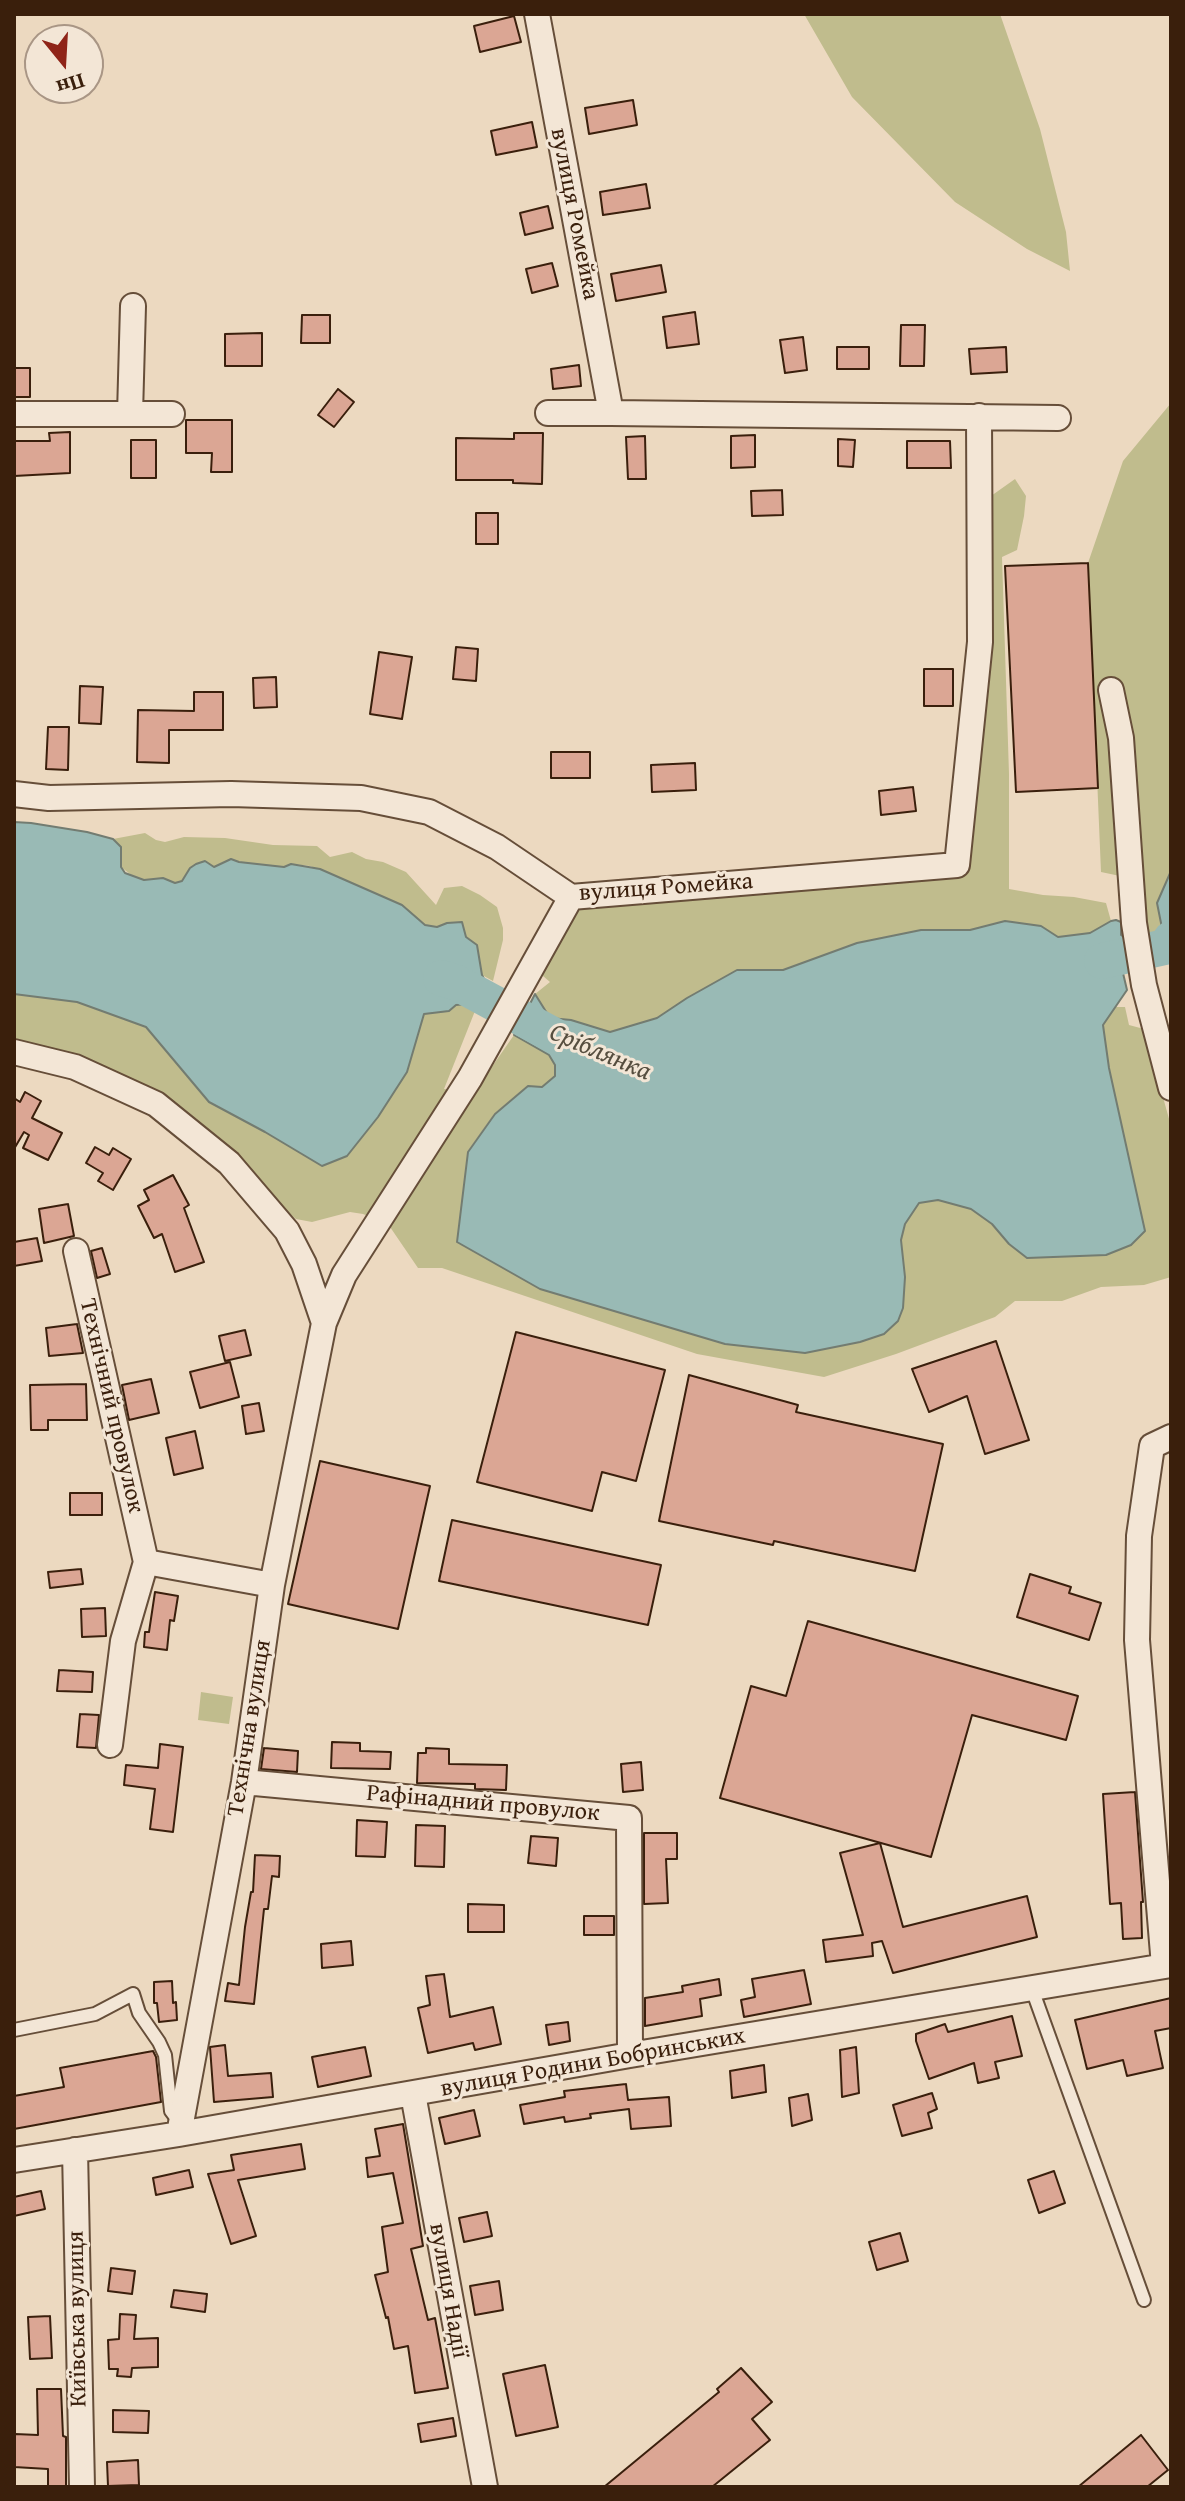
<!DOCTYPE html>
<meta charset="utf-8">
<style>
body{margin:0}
#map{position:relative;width:1185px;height:2501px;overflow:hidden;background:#ecd9c0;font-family:"Gentium Book Plus",serif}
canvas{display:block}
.frame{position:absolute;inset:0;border:16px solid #3a1f0c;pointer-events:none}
.north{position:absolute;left:24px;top:24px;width:80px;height:80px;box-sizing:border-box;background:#f3e6d6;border:2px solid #a99685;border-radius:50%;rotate:162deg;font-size:22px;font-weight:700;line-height:32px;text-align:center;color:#3a1f0c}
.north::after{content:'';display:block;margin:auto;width:28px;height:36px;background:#8f2418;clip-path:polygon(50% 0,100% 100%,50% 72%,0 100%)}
</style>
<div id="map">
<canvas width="1185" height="2501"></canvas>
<div class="frame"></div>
<div class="north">Пн</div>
</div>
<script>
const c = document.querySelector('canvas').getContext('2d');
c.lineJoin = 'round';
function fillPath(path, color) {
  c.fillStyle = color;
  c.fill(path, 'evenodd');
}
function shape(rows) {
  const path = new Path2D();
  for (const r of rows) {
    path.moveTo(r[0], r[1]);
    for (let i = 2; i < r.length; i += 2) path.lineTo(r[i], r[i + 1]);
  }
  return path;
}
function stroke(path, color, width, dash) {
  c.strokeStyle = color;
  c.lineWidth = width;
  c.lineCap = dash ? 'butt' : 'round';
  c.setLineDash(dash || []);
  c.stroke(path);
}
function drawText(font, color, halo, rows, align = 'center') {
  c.font = font + ' "Gentium Book Plus",serif';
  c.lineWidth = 6;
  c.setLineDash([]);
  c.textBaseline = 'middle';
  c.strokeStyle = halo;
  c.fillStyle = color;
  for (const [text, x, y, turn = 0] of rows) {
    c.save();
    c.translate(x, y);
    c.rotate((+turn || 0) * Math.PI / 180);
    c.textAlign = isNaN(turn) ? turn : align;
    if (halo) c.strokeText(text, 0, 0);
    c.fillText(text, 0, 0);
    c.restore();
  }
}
fillPath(shape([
 [804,14,1000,14,1040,129,1066,232,1070,271,1027,249,955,202,852,97],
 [1171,403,1171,871,1157,903,1162,928,1155,941,1140,933,1139,880,1101,872,1088,563,1123,461],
 [1015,479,1026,496,1024,516,1017,550,1002,557,1009,774,1009,889,1043,895,1074,897,1106,903,1111,921,1090,933,1057,937,1041,926,1005,921,970,930,921,930,857,943,783,970,737,970,687,998,657,1018,609,1032,571,1020,550,1018,535,994,550,982,543,976,537,966,575,902,966,873,986,644,991,496],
 [145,833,156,840,165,842,184,837,225,838,273,845,317,846,330,857,352,852,366,859,383,862,406,872,436,905,444,888,462,886,480,895,497,907,503,928,503,940,493,981,482,975,447,923,437,927,425,925,402,905,310,866,292,864,285,867,239,862,231,859,214,867,190,868,182,881,175,883,163,878,144,880,135,878,121,867,121,847,113,839],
 [14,993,77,1002,146,1027,209,1102,265,1132,322,1166,407,1072,424,1014,449,1011,456,1005,467,1004,475,1011,444,1089,475,1091,514,1035,549,1055,555,1065,555,1076,551,1081,542,1087,528,1086,495,1113,468,1151,903,1308,905,1277,901,1241,905,1224,919,1203,938,1200,971,1209,992,1224,1009,1244,1131,1245,1145,1231,1109,1068,1103,1025,1115,1007,1125,1007,1129,1025,1144,1029,1171,1126,1171,1277,1144,1285,1101,1287,1062,1301,1015,1301,995,1317,896,1354,824,1377,697,1354,442,1268,418,1268,388,1224,363,1214,350,1212,312,1222,296,1219,141,1086,14,1043],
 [201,1692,233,1697,229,1724,198,1720]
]), '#c0bc8d');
const water = shape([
 [14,822,31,823,87,832,113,839,121,847,121,867,125,873,144,880,163,878,175,883,182,881,190,868,196,864,205,861,214,867,231,859,239,862,284,867,291,864,320,869,402,905,425,925,437,927,447,923,462,922,466,937,477,945,482,975,490,991,475,1011,467,1004,456,1005,449,1011,424,1014,407,1072,378,1117,347,1156,322,1166,265,1132,209,1102,146,1027,77,1002,14,994,14,822],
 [1171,871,1171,945,1155,941,1162,928,1157,903,1171,871],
 [1116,920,1121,922,1121,935,1127,939,1130,967,1123,973,1127,990,1103,1025,1109,1068,1145,1231,1131,1245,1106,1255,1027,1258,1009,1244,992,1224,971,1209,938,1200,919,1203,905,1224,901,1240,905,1277,903,1308,898,1321,884,1334,860,1342,805,1353,725,1344,540,1289,457,1242,468,1152,495,1114,528,1086,542,1087,555,1076,555,1065,549,1055,514,1035,535,994,550,1018,571,1020,610,1032,657,1018,687,998,737,970,783,970,857,943,921,930,970,930,1005,921,1041,926,1058,937,1090,933,1111,921,1116,920]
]);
fillPath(water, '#99bab5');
stroke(water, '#737c71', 2);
stroke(shape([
 [1102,961,1165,947,1171,939],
 [441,978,457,983,566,1042]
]), '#99bab5', 36);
const building = shape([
 [514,16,521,42,480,52,474,26,514,16],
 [633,100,637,125,589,134,585,108,633,100],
 [532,122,537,147,496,155,491,131,532,122],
 [646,184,650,208,603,215,600,192,646,184],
 [548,206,553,228,525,235,520,213,548,206],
 [552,263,558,286,532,293,526,269,552,263],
 [661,265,666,292,616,301,611,274,661,265],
 [695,312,699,344,667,348,663,317,695,312],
 [302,315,330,315,330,343,301,343,302,315],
 [901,325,925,325,924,366,900,366,901,325],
 [262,333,262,366,225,366,225,334,262,333],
 [803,337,807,370,785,373,780,340,803,337],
 [837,347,869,347,869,369,837,369,837,347],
 [1006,347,1007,372,971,374,969,349,1006,347],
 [579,365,581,386,553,389,551,369,579,365],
 [14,368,30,368,30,397,14,397,14,368],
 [338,389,354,402,334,427,318,415,338,389],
 [186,420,232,420,232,472,211,472,212,453,186,453,186,420],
 [70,432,70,473,14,476,14,441,50,441,49,433,70,432],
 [514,433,543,433,542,484,513,483,513,480,456,480,456,438,514,439,514,433],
 [755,435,755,467,731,468,731,436,755,435],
 [645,436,646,479,628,479,626,437,645,436],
 [838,439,855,440,853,467,838,466,838,439],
 [131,440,156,440,156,478,131,478,131,440],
 [907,441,950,441,951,468,907,468,907,441],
 [782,490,783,515,752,516,751,491,782,490],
 [476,513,498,513,498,544,476,544,476,513],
 [1088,563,1098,788,1016,792,1005,566,1088,563],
 [456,647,478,649,476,681,453,679,456,647],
 [379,652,412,657,402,719,370,714,379,652],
 [924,669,953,669,953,706,924,706,924,669],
 [276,677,277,707,254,708,253,678,276,677],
 [80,686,103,687,101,724,79,723,80,686],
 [194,692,223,692,223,730,169,730,169,763,137,762,138,710,194,711,194,692],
 [48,727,69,727,68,770,46,769,48,727],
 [551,752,590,752,590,778,551,778,551,752],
 [695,763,696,790,652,792,651,765,695,763],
 [913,787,916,811,881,815,879,791,913,787],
 [25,1092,41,1101,32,1118,62,1133,48,1160,23,1148,29,1135,24,1132,14,1149,14,1098,20,1102,25,1092],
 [95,1147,109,1155,113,1148,131,1159,113,1190,98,1181,103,1173,86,1163,95,1147],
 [173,1175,189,1205,184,1208,204,1262,175,1272,162,1234,154,1238,138,1206,149,1200,144,1190,173,1175],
 [68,1204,74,1236,44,1243,39,1209,68,1204],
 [37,1238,42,1261,14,1266,14,1242,37,1238],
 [102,1248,110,1274,97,1278,91,1251,102,1248],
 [77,1324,83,1353,49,1356,46,1328,77,1324],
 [245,1330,251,1355,225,1361,219,1336,245,1330],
 [516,1332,665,1370,636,1481,602,1472,592,1511,477,1482,516,1332],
 [996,1341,1029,1440,985,1454,967,1396,929,1412,912,1369,996,1341],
 [230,1362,239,1397,200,1408,190,1372,230,1362],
 [689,1375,798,1405,796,1412,943,1444,915,1571,774,1541,773,1545,659,1521,689,1375],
 [151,1379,159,1413,129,1420,122,1385,151,1379],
 [86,1384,87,1420,48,1420,48,1430,31,1430,30,1385,86,1384],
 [259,1403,264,1431,246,1434,242,1406,259,1403],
 [195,1431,203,1468,174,1475,166,1438,195,1431],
 [320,1461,430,1486,398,1629,288,1604,320,1461],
 [70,1493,102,1493,102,1515,70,1515,70,1493],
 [452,1520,661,1565,648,1625,439,1581,452,1520],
 [81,1569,83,1584,50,1588,48,1572,81,1569],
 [1030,1574,1071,1587,1069,1593,1101,1603,1089,1640,1017,1617,1030,1574],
 [155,1592,178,1596,174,1621,170,1620,167,1650,144,1647,145,1632,149,1632,155,1592],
 [105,1608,106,1636,82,1637,81,1609,105,1608],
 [808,1621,1078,1696,1066,1740,972,1715,931,1857,720,1798,751,1686,786,1696,808,1621],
 [59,1670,93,1672,92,1692,57,1691,59,1670],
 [80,1714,99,1715,96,1748,77,1747,80,1714],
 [332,1742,360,1743,360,1751,391,1752,390,1769,331,1768,332,1742],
 [160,1744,183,1747,173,1832,150,1829,155,1789,124,1785,126,1765,158,1768,160,1744],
 [264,1748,298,1751,297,1772,261,1769,264,1748],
 [426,1748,449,1749,449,1764,507,1765,506,1790,475,1789,475,1784,417,1783,418,1753,426,1753,426,1748],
 [641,1762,643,1790,623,1792,621,1764,641,1762],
 [1135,1792,1143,1902,1141,1902,1142,1938,1123,1939,1121,1903,1110,1904,1103,1794,1135,1792],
 [357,1820,387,1822,385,1857,356,1856,357,1820],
 [416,1825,445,1826,444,1867,415,1866,416,1825],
 [644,1833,677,1833,677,1859,666,1859,668,1903,644,1904,644,1833],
 [531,1836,558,1838,556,1866,528,1863,531,1836],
 [880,1843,903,1927,1027,1896,1037,1937,893,1973,882,1941,872,1943,873,1956,826,1962,823,1940,863,1935,840,1853,880,1843],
 [255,1855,280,1856,279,1877,272,1876,268,1909,264,1909,254,2004,225,2001,228,1983,239,1985,245,1927,251,1892,253,1892,255,1855],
 [468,1904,504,1905,504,1932,468,1932,468,1904],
 [584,1916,614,1916,614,1935,584,1935,584,1916],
 [351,1941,353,1965,322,1968,321,1944,351,1941],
 [804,1970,811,2004,744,2017,741,2000,755,1997,752,1979,804,1970],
 [444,1974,450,2017,493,2007,501,2044,475,2050,473,2043,428,2053,418,2008,430,2005,426,1976,444,1974],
 [719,1979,721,1995,700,1999,702,2016,645,2026,645,1998,683,1992,682,1986,719,1979],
 [172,1981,173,2003,176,2002,177,2020,159,2022,157,2003,154,2003,154,1982,172,1981],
 [1171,1998,1171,2028,1155,2031,1163,2068,1127,2076,1123,2060,1087,2069,1075,2020,1171,1998],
 [1012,2016,1022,2056,995,2062,999,2078,978,2083,974,2063,929,2079,916,2041,916,2034,945,2024,948,2032,1012,2016],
 [568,2022,570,2041,549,2045,546,2025,568,2022],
 [225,2045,228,2076,271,2073,273,2097,214,2102,210,2047,225,2045],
 [365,2047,371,2076,318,2087,312,2057,365,2047],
 [856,2047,859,2093,842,2097,840,2050,856,2047],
 [153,2051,156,2057,161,2102,14,2129,14,2096,64,2087,60,2068,153,2051],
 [764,2065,766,2092,732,2098,730,2071,764,2065],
 [626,2084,628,2100,669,2097,671,2126,631,2129,629,2109,590,2114,591,2118,565,2122,564,2117,524,2124,520,2105,565,2097,564,2091,626,2084],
 [932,2093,937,2109,928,2113,932,2128,902,2136,893,2105,932,2093],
 [808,2094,812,2120,792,2126,789,2098,808,2094],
 [474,2110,480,2136,445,2144,439,2118,474,2110],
 [403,2124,423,2246,411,2249,428,2320,435,2318,448,2388,415,2393,408,2346,394,2349,388,2317,386,2318,375,2275,388,2272,382,2227,403,2223,393,2173,368,2177,366,2158,380,2156,375,2129,403,2124],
 [301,2144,305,2169,238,2180,256,2236,231,2244,208,2174,234,2170,231,2155,301,2144],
 [189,2170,193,2187,156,2195,153,2178,189,2170],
 [1054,2171,1065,2203,1039,2213,1028,2180,1054,2171],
 [41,2191,45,2209,14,2216,14,2197,41,2191],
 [487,2212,492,2236,464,2242,459,2218,487,2212],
 [900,2233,908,2261,877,2270,869,2242,900,2233],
 [111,2268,135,2271,132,2294,108,2291,111,2268],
 [499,2281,503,2310,475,2315,470,2286,499,2281],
 [174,2290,207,2294,205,2312,171,2307,174,2290],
 [120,2314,136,2315,134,2339,158,2338,158,2367,132,2368,131,2377,117,2376,118,2369,109,2369,108,2340,119,2339,120,2314],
 [50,2316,52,2358,30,2359,28,2317,50,2316],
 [545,2365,558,2427,516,2436,503,2374,545,2365],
 [741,2368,772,2402,752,2419,770,2440,712,2487,604,2487,719,2392,717,2389,741,2368],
 [37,2389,61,2389,63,2436,66,2437,66,2487,48,2487,48,2469,14,2467,15,2434,38,2435,37,2389],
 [113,2410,149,2411,148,2433,113,2432,113,2410],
 [453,2418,456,2436,421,2442,418,2424,453,2418],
 [1141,2435,1168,2470,1147,2487,1078,2487,1141,2435],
 [138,2460,139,2485,108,2486,107,2462,138,2460]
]);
fillPath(building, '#dba694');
stroke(building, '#3a1f0c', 2);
const service = shape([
 [1032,1989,1144,2300],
 [14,2030,95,2014,133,1994,139,2013,159,2042,165,2055,171,2111,174,2115,182,2116]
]);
const minor = shape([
 [537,14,611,413,548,413],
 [611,413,1058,418],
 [14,414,172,414],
 [130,414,133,306],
 [1111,690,1121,738,1134,923,1144,985,1171,1088],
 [14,794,49,798,231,794,361,798,429,812,497,847,571,897,957,865,980,642,979,416],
 [14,1052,75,1067,156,1104,229,1163,287,1231,304,1264,324,1323],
 [76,1251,146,1562,123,1641,110,1745],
 [146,1562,272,1585],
 [244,1782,629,1818,630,2055],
 [1164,1966,1137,1640,1139,1536,1152,1446,1171,1437],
 [413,2094,485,2487],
 [179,2134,244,1782,272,1585,324,1323,344,1275,470,1078,571,897],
 [75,2150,82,2487],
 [14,2160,179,2134,630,2055,1171,1965]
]);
stroke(service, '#664e39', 16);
stroke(minor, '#664e39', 28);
stroke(service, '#f3e6d6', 12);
stroke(minor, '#f3e6d6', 24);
drawText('24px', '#3a1f0c', '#f3e6d6', [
 ["вулиця Ромейка",574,214,79],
 ["вулиця Ромейка",666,888,-4],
 ["Технічний провулок",111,1406,77],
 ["Технічна вулиця",250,1728,-81],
 ["Рафінадний провулок",483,1804,5],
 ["вулиця Родини Бобринських",593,2063,-10],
 ["вулиця Надії",448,2291,80],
 ["Київська вулиця",78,2319,-91]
]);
drawText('italic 26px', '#564e3f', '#f3e6d6', [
 ["Сріблянка",600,1053,23]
]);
</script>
